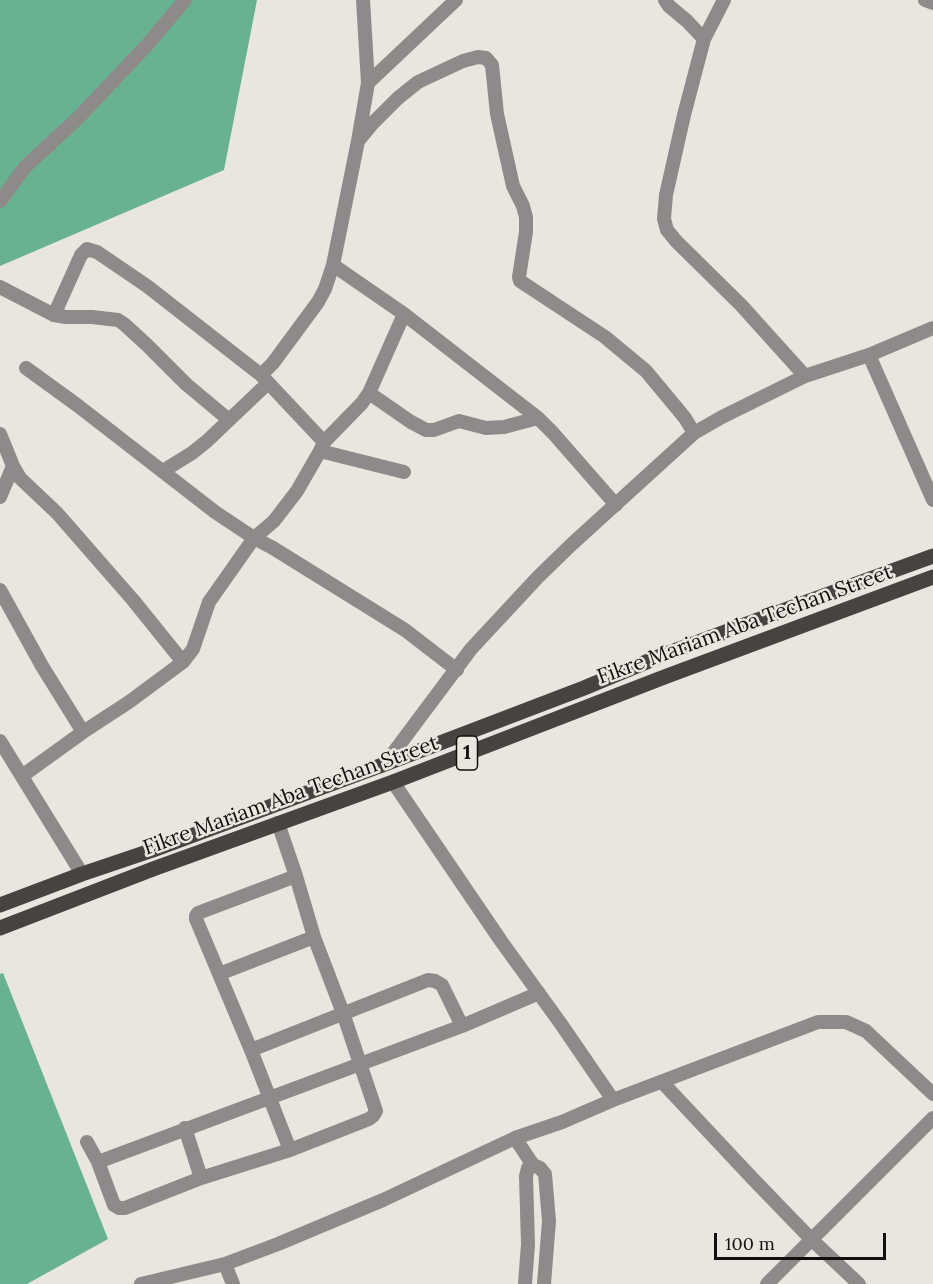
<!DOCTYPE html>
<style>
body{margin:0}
#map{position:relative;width:933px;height:1284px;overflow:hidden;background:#e8e6de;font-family:Lora,serif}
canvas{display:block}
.scale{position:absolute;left:714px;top:1233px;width:172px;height:27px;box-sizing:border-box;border:3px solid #11100e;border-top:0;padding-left:8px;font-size:18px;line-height:21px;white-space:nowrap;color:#11100e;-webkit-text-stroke:4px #e8e6de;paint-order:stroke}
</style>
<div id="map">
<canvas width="933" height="1284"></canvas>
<div class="scale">100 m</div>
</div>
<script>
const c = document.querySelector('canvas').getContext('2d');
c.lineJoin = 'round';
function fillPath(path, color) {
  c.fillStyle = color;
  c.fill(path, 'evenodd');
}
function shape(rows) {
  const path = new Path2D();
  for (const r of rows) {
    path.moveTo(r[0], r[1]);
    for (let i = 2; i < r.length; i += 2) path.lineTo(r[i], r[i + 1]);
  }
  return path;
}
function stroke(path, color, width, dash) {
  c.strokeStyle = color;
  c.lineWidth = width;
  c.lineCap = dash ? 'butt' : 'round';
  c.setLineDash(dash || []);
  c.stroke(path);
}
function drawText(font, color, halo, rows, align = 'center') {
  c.font = font + ' Lora,serif';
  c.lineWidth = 5;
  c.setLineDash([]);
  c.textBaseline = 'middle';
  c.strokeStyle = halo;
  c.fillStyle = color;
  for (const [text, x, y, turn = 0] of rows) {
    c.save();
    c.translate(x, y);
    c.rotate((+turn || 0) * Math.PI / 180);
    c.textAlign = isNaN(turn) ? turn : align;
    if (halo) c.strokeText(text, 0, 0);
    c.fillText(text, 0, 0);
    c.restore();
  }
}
fillPath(shape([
 [0,0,257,0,224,170,0,266],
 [3,973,108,1239,27,1284,0,1284,0,974]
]), '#68b291');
stroke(shape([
 [665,0,669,6,687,21,704,39],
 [724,0,704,39,684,115,666,195,664,219,667,230,677,242,741,305,805,376],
 [925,0,933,3],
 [368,83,456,0],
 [358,141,372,124,398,98,418,82,463,61,478,57,486,58,492,65,497,114,513,186,523,206,526,217,526,232,519,277,520,281,605,337,646,371,685,418,694,433],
 [0,201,25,167,78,118,147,45,185,0],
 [333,265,404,314,538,418,553,433,616,505],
 [0,287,54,315,66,317,92,317,118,320,124,324,147,345,186,384,229,420],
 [54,315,81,255,87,249,90,250,97,252,147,286,261,375],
 [869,355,933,500],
 [26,368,77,405,215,512,254,538,273,548,405,630,457,670],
 [369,393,411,422,426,430,434,430,459,421,486,428,504,427,538,418],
 [0,434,13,466,0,497],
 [324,442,362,403,369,393,404,314],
 [320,451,404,472],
 [13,466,20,478,57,513,133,600,183,662],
 [163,471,192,453,207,441,268,383],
 [0,590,42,666,83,732],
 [0,741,82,874],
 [385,764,471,649,538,577,572,544,694,433,722,417,805,376,869,355,933,328],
 [22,776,83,732,129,702,183,662,193,649,209,602,254,538,274,521,297,491,320,451,324,442,261,375,273,363,318,302,325,289,333,265,358,141,368,83,363,0],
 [393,782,501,941,561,1024,613,1100],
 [219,974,314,937],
 [251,1050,428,980,435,981,442,985,462,1026],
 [662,1082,753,1179,811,1239,859,1284],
 [185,1128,201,1178],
 [515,1138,533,1165,540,1168,545,1174,549,1221,544,1284],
 [87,1142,98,1162,114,1205,119,1208,125,1208,201,1178,290,1150,369,1119,373,1116,376,1111,343,1013,314,937,296,876,278,823],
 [290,1150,251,1050,196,919,196,916,198,913,296,876],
 [98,1162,462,1026,539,993],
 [225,1264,233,1284],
 [141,1284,225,1264,278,1244,383,1200,515,1138,562,1122,613,1100,818,1022,846,1022,866,1031,933,1094],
 [525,1284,528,1244,526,1176,528,1168,533,1165],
 [767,1284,933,1118]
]), '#8e8a8a', 14);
stroke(shape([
 [0,905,82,874,153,850,385,764,584,688,663,655,782,611,933,556],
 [0,928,153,869,393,782,667,676,933,577]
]), '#484241', 15);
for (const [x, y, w] of [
 [467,753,21]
]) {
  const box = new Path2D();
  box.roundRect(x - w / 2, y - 17, w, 34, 4.5);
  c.fillStyle = '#e8e6de';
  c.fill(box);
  stroke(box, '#11100e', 1.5);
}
drawText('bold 20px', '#11100e', null, [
 ["1",467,753]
]);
drawText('21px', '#11100e', '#e8e6de', [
 ["Fikre Mariam Aba Techan Street",745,625,-20],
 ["Fikre Mariam Aba Techan Street",291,796,-20]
]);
</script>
